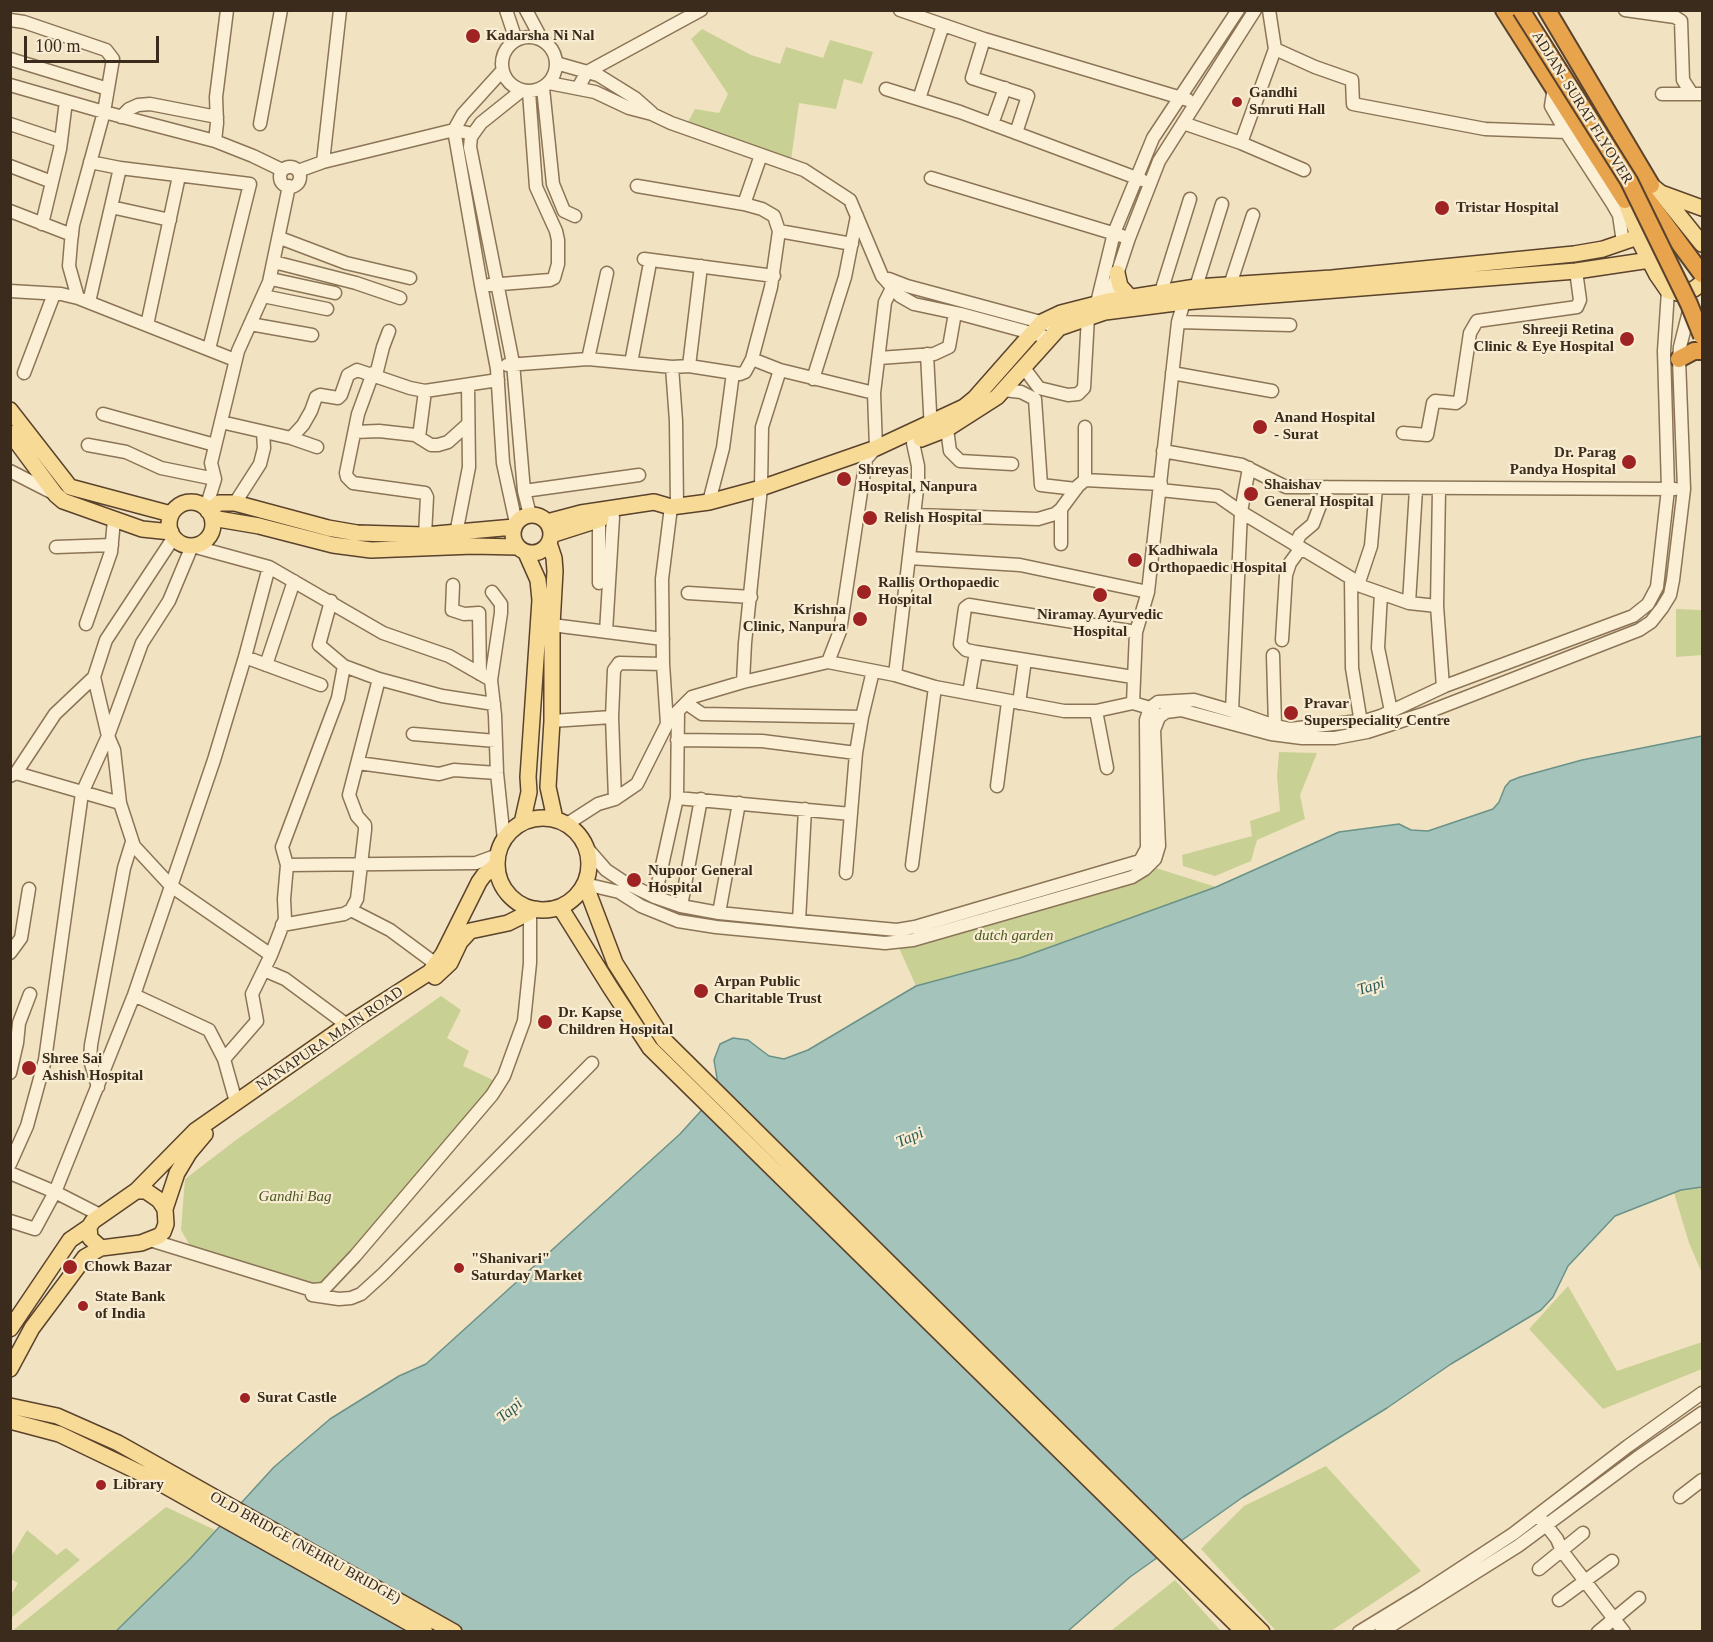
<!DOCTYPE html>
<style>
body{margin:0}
#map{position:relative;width:1713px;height:1642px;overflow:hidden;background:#f1e3c1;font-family:"Times New Roman",serif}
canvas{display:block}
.frame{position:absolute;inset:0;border:12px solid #3b2b1d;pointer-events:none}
.scale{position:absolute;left:24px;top:36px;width:135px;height:27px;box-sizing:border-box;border:3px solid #3b2b1d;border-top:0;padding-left:8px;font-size:18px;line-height:21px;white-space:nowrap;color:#3b2b1d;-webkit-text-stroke:4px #f8edd2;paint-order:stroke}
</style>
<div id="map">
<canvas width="1713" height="1642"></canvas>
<div class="frame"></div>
<div class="scale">100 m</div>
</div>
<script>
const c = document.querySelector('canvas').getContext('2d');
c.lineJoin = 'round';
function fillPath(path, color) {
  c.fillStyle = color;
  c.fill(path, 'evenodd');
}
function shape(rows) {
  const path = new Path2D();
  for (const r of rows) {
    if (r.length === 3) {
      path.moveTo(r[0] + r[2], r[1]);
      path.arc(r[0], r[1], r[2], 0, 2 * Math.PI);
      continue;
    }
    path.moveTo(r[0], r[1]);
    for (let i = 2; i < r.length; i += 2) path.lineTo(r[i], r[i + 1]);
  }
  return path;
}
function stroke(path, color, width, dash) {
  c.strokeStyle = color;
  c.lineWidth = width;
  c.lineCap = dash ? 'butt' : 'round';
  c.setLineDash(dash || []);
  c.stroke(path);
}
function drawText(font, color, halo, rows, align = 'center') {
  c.font = font + ' "Times New Roman",serif';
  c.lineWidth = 4.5;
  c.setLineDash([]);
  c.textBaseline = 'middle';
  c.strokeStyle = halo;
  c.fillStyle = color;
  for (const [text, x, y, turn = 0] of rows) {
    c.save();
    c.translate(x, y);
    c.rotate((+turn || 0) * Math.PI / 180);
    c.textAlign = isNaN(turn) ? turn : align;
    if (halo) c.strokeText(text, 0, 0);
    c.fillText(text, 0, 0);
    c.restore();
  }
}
fillPath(shape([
 [702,29,751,55,780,64,786,47,823,58,830,40,873,52,862,84,844,79,836,109,799,103,791,160,688,122,695,109,719,113,728,94,691,39],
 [1676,609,1702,610,1702,655,1676,657],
 [1279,752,1317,753,1300,795,1305,819,1257,840,1251,861,1215,876,1183,866,1182,855,1252,836,1250,821,1280,811,1277,776],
 [1156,868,1216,887,1020,958,916,986,899,948],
 [441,996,461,1010,447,1038,469,1051,463,1066,495,1081,487,1095,327,1283,316,1288,190,1246,181,1230,185,1179,236,1140],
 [1702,1133,1702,1273,1689,1243,1666,1166],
 [1568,1286,1617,1371,1702,1342,1702,1369,1603,1409,1529,1329],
 [1326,1466,1421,1571,1331,1631,1276,1631,1201,1549,1244,1506],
 [166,1507,215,1530,190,1559,115,1631,11,1632],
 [27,1530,57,1555,66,1548,80,1560,11,1618,11,1595,18,1583,11,1579,11,1557],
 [1175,1580,1221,1631,1111,1631,1112,1630]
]), '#c9d094');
const water = shape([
 [1702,736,1702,1187,1681,1190,1615,1216,1568,1266,1553,1297,1541,1310,1451,1364,1387,1408,1243,1497,1130,1577,1068,1631,115,1632,190,1559,274,1467,330,1419,399,1376,426,1364,680,1134,719,1091,714,1060,720,1044,733,1038,748,1040,769,1056,784,1059,808,1050,916,986,1020,958,1216,887,1339,832,1399,824,1411,830,1428,831,1493,809,1499,802,1505,787,1510,781,1520,777,1582,760,1702,736]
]);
fillPath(water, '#a4c3ba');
stroke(water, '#6a9289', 1.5);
const minor = shape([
 [506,10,516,40],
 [526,10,542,40],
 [900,10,984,39,1188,100],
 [1269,10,1275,49,1315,67,1352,80,1353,104,1485,129,1566,132,1551,106,1554,87],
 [1625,10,1675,17,1681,21,1683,80,1692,94],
 [10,20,24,22,106,50,113,59,104,112,73,225,71,242,69,266,78,298],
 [529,64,27],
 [984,39,972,78,1028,96,1016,133],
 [10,59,108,89],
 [556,63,598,75,635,98,652,113],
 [502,71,463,114,454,130,481,285,497,369,503,463,516,523],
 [549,83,595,92,629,108,652,114,671,123,804,170,850,200,882,276,900,296,914,304,961,314,1050,338],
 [10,85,104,112,215,141,253,156,282,170],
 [543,88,553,184,564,211,575,216],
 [578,88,587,72,701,10],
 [886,89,960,112,1142,180],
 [521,91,481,123,471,137,470,147,513,363,524,491,530,515],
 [1662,94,1702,94],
 [919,99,943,25],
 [121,117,129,109,138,105,150,104,217,117],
 [1183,123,1241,143,1304,170],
 [10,124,61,141],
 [260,124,281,10],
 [992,124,1005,88],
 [1566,132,1612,203,1619,215,1623,242],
 [215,141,217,123,216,97,227,10],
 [1241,143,1275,49],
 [323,162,340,10],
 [10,166,52,182],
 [290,177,10],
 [120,168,250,184,209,349],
 [298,171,323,162,454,130,473,134],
 [931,178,1122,236],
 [744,204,761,155],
 [111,207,170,220],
 [10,211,72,235],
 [42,224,60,149,66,101],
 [779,231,852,244],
 [280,238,346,263,410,278],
 [644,259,774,276],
 [274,262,356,283,400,298],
 [271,279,335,293],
 [889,279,907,286,1048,324],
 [489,285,550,280,554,278,558,264,558,240,556,231,536,187,529,92],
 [1230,285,1253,215],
 [1196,287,1222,204],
 [10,291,61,294,78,298,235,360],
 [1161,292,1190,199],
 [263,296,327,309],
 [89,302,120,168,90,162],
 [1106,308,1129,238,1159,161,1255,10],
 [1095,311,1114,233,1153,138,1238,10],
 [1178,322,1290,325],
 [250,324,312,335],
 [147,325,179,176],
 [927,354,931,431],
 [879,358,934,354,949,347,955,313],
 [588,359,607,273],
 [752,359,780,370,874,393],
 [631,363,672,367,689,366,740,374,745,372,752,359,771,287,779,231,774,216,762,209,744,204,637,186],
 [507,365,588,359,631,363,649,268],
 [689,366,701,266],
 [672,367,676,421,677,506],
 [1024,368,1039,388,1068,395,1078,394,1084,388,1088,317],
 [24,373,54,294],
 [373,373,358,414,346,473,347,477,353,483,425,493,427,497,425,535],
 [1172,373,1272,391],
 [376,375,383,347,389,331],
 [813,379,845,277,857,216],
 [1004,390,1021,392,1035,399,1041,485,1076,489],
 [103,414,215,445],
 [221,422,291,438,303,425,311,411,316,397,320,395,338,398,341,395,348,375,357,370,410,388,425,391,498,380],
 [947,429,950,451,960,461,1012,464],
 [355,432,379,431,415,435,431,445,438,445,448,442,468,424],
 [1403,433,1427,435,1433,403,1435,401,1456,403,1460,400,1470,333,1477,321,1577,307,1580,300,1576,271],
 [419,437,425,391],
 [291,438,317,447],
 [88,445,126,452,161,468,215,479],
 [1163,451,1242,465,1286,487,1675,489],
 [10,471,53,493],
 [1085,480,1161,484],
 [1439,489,1437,606,1443,687],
 [1160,490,1218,496,1241,512,1351,578,1358,585,1409,603,1437,606],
 [524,491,639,475],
 [709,502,723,448,733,373],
 [235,503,260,464,264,448,263,432],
 [206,508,215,479,211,463,238,351,269,282,289,186],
 [914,515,1038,519,1055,514,1061,509,1078,486,1085,480,1085,427],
 [174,537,106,640,94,677,108,736,114,750,120,803,134,846,171,886,271,955],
 [455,539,469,467,468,386],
 [1061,544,1061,509],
 [1295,545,1300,535,1313,524,1327,487],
 [56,547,112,545],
 [909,558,1020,565,1148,592],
 [1351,578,1352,668,1362,729],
 [599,583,599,519],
 [453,585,452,610,464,614,479,613,480,674],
 [1358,585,1371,546,1376,488],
 [688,593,751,597],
 [1381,593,1378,648,1391,711],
 [1409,603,1416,489],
 [86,624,111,552,114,520],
 [552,625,663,639],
 [606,632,613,517],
 [1282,640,1286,575,1290,563,1301,548],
 [1273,655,1275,726],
 [245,657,321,685],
 [828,662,840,631,866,459,876,448,874,393,885,302,895,282],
 [266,665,294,581],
 [344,666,379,679,442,696,494,704],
 [895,675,918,481,918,466,913,443],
 [1133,677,976,652,966,650,960,644,965,608,969,605,1136,632],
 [491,680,501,613,501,604,492,592],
 [743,682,745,643,761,488,762,427,780,370],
 [969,693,976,652],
 [686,703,702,714,862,717],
 [1019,703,1025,660],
 [1133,703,1136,632,1148,592,1178,322,1186,295],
 [1096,711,1107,768],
 [1232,711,1241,512,1249,468],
 [552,721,612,717],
 [667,724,663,664,662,579,671,507],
 [413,734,496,741],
 [677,740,762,741,856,753],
 [358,763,439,774,454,770,497,773],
 [16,773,55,714,94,677],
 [10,776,16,773,120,803],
 [997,786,1008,702],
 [677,798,851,814],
 [615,799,612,717,614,670,619,663,663,664],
 [567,824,598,804,615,799,637,784,667,724,678,711,692,697,743,682,828,662,895,675,935,687,1064,711,1096,711,1133,703,1150,708,1154,712],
 [586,847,606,870,624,882,655,897,681,906,719,913,799,921,897,930,915,927,1140,861,1147,848,1146,720,1150,708,1158,702,1194,700,1232,711,1275,726,1290,729,1368,720,1381,716,1445,686,1633,616,1648,604,1657,587,1668,489,1664,351,1668,291],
 [287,865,476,863,498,855],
 [912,865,935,687],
 [846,873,856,753,862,717,873,671],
 [585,884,619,892,641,906,678,921,716,927,885,943,913,940,1132,877,1145,869,1155,859,1159,846,1154,730,1159,717,1166,712,1181,710,1271,734,1302,738,1335,738,1367,732,1423,714,1639,630,1651,622,1662,608,1670,595,1673,580,1684,489,1679,359,1680,347,1690,307],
 [655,897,677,798,678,711],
 [681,906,701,799],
 [351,910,390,930,436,964],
 [719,913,739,803],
 [799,921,805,809],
 [282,925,344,914,351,910,357,899,365,830,365,825,357,816,349,795,379,679],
 [10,953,21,938,29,889],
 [264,970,285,979,347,1025],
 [134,995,209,1030,224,1059,236,1102],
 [224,1059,257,1021,252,994,271,955,285,919,284,899,287,865,282,847,338,698,344,666,319,645,331,601],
 [10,1073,17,1043,19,1023,30,994],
 [98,1087,90,1060,91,1045,124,868,132,842],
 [10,1164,27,1126,45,1060,82,793,108,736,142,643,169,601,192,546,269,567,383,633,449,656,491,680,495,715,497,773,504,840],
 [10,1173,55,1192,100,1215],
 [10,1221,35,1229,55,1192,134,995,214,760,245,657,269,567],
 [150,1240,312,1290,324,1289,355,1256,492,1095,504,1076,524,1021,530,963,530,914],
 [312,1295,339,1299,351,1298,361,1294,383,1274,592,1063],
 [1680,1497,1702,1480],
 [1543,1521,1557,1539,1562,1551,1624,1632],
 [1539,1569,1583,1533],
 [1559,1600,1612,1561],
 [1359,1632,1423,1593,1513,1534,1628,1446,1702,1393],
 [1381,1632,1518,1546,1637,1458,1702,1413],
 [1598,1632,1639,1598]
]);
const major = shape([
 [1661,193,1702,208],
 [1702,244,1661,193,1651,185,1643,181,1626,186,1625,200,1641,244,1657,275,1668,291,1677,293,1694,289,1702,283],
 [1117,273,1120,286,1130,297],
 [10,410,70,487,171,514],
 [10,433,56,495,63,501,142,529,171,532],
 [921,439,947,429,997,397,1059,328,1105,312,1184,302,1576,271,1650,260],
 [191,524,22],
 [208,511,219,503,235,503,328,528,357,533,425,535,514,527],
 [532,534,19],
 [212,518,259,526,333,545,371,550,473,546,517,547],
 [547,522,581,513,654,502,671,507,709,502,761,488,876,448,964,407,975,398,1042,322,1061,313,1108,301,1196,287,1332,278,1574,254,1603,249,1638,237],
 [551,535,601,519],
 [549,543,554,558,555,571,552,625,552,721,548,787,555,819],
 [543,864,46],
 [522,823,529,792,528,777,540,600,538,580,526,553],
 [585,884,615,963,664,1040,1262,1632],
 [560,907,610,987,650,1048,1244,1632],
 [435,977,450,963,460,942,470,931,508,923,536,909],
 [136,1191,195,1131,347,1025,430,972,443,954,479,882,484,875,497,865],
 [165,1209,177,1173,189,1153,205,1134],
 [10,1329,70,1240,89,1227],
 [10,1369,32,1328,85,1257,101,1248,141,1243,159,1236,163,1232,166,1224,165,1209,159,1200,146,1191,136,1191,93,1221,89,1227,90,1238,101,1248],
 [10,1406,57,1416,118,1443,454,1632],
 [10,1421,59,1434,151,1478,425,1632]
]);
const highway = shape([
 [1504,10,1625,200],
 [1547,10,1651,185],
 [1646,198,1702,274],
 [1679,359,1694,351,1702,351]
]);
stroke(minor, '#8c7457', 15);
stroke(major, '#5a422c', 18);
stroke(highway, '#5a422c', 20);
stroke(minor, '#fbf0d5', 12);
stroke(major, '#f7da96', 15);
stroke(highway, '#e7a44c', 16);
const highwayBridge = shape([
 [1521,10,1629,181,1689,304,1702,336]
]);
stroke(highwayBridge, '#5a422c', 20, []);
stroke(highwayBridge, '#e7a44c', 16);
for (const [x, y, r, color] of [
 [473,36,8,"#a02323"],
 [1237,102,6,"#a02323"],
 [1442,208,8,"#a02323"],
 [1627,339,8,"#a02323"],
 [1260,427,8,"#a02323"],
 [1629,462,8,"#a02323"],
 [844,479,8,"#a02323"],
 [1251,494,8,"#a02323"],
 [870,518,8,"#a02323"],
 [1135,560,8,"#a02323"],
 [864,592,8,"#a02323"],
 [1100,595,8,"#a02323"],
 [860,619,8,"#a02323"],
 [1291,713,8,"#a02323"],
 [634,880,8,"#a02323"],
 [701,991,8,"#a02323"],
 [545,1022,8,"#a02323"],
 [29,1068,8,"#a02323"],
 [70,1267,8,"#a02323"],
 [459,1268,6,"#a02323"],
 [83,1306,6,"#a02323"],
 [245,1398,6,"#a02323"],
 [101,1485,6,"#a02323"]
]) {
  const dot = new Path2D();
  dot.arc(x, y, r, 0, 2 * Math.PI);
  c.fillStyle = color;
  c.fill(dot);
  stroke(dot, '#f8edd2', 2);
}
drawText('bold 15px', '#3b2b1d', '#f8edd2', [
 ["Kadarsha Ni Nal",486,36],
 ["Gandhi",1249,93],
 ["Smruti Hall",1249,110],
 ["Tristar Hospital",1456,208],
 ["Shreeji Retina",1614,330,"right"],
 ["Clinic & Eye Hospital",1614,347,"right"],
 ["Anand Hospital",1274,418],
 ["- Surat",1274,435],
 ["Dr. Parag",1616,453,"right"],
 ["Pandya Hospital",1616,470,"right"],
 ["Shreyas",858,470],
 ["Hospital, Nanpura",858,487],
 ["Shaishav",1264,485],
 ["General Hospital",1264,502],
 ["Relish Hospital",884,518],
 ["Kadhiwala",1148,551],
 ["Orthopaedic Hospital",1148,568],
 ["Rallis Orthopaedic",878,583],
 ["Hospital",878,600],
 ["Krishna",846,610,"right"],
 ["Clinic, Nanpura",846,627,"right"],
 ["Niramay Ayurvedic",1100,615,"center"],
 ["Hospital",1100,632,"center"],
 ["Pravar",1304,704],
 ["Superspeciality Centre",1304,721],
 ["Nupoor General",648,871],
 ["Hospital",648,888],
 ["Arpan Public",714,982],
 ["Charitable Trust",714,999],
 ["Dr. Kapse",558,1013],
 ["Children Hospital",558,1030],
 ["Shree Sai",42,1059],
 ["Ashish Hospital",42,1076],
 ["\"Shanivari\"",471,1259],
 ["Saturday Market",471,1276],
 ["Chowk Bazar",84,1267],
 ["State Bank",95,1297],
 ["of India",95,1314],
 ["Surat Castle",257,1398],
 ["Library",113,1485]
], 'left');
drawText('15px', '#3b2b1d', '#f8edd2', [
 ["ADJAN- SURAT FLYOVER",1582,108,58],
 ["NANAPURA MAIN ROAD",330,1039,-34],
 ["OLD BRIDGE (NEHRU BRIDGE)",305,1548,29]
]);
drawText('italic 15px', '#4b5922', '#f8edd2', [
 ["dutch garden",1014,936],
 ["Gandhi Bag",295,1197]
]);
drawText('italic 16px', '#2b5c59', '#f8edd2', [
 ["Tapi",1371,987,-17],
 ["Tapi",910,1138,-24],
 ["Tapi",510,1411,-40]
]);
</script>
